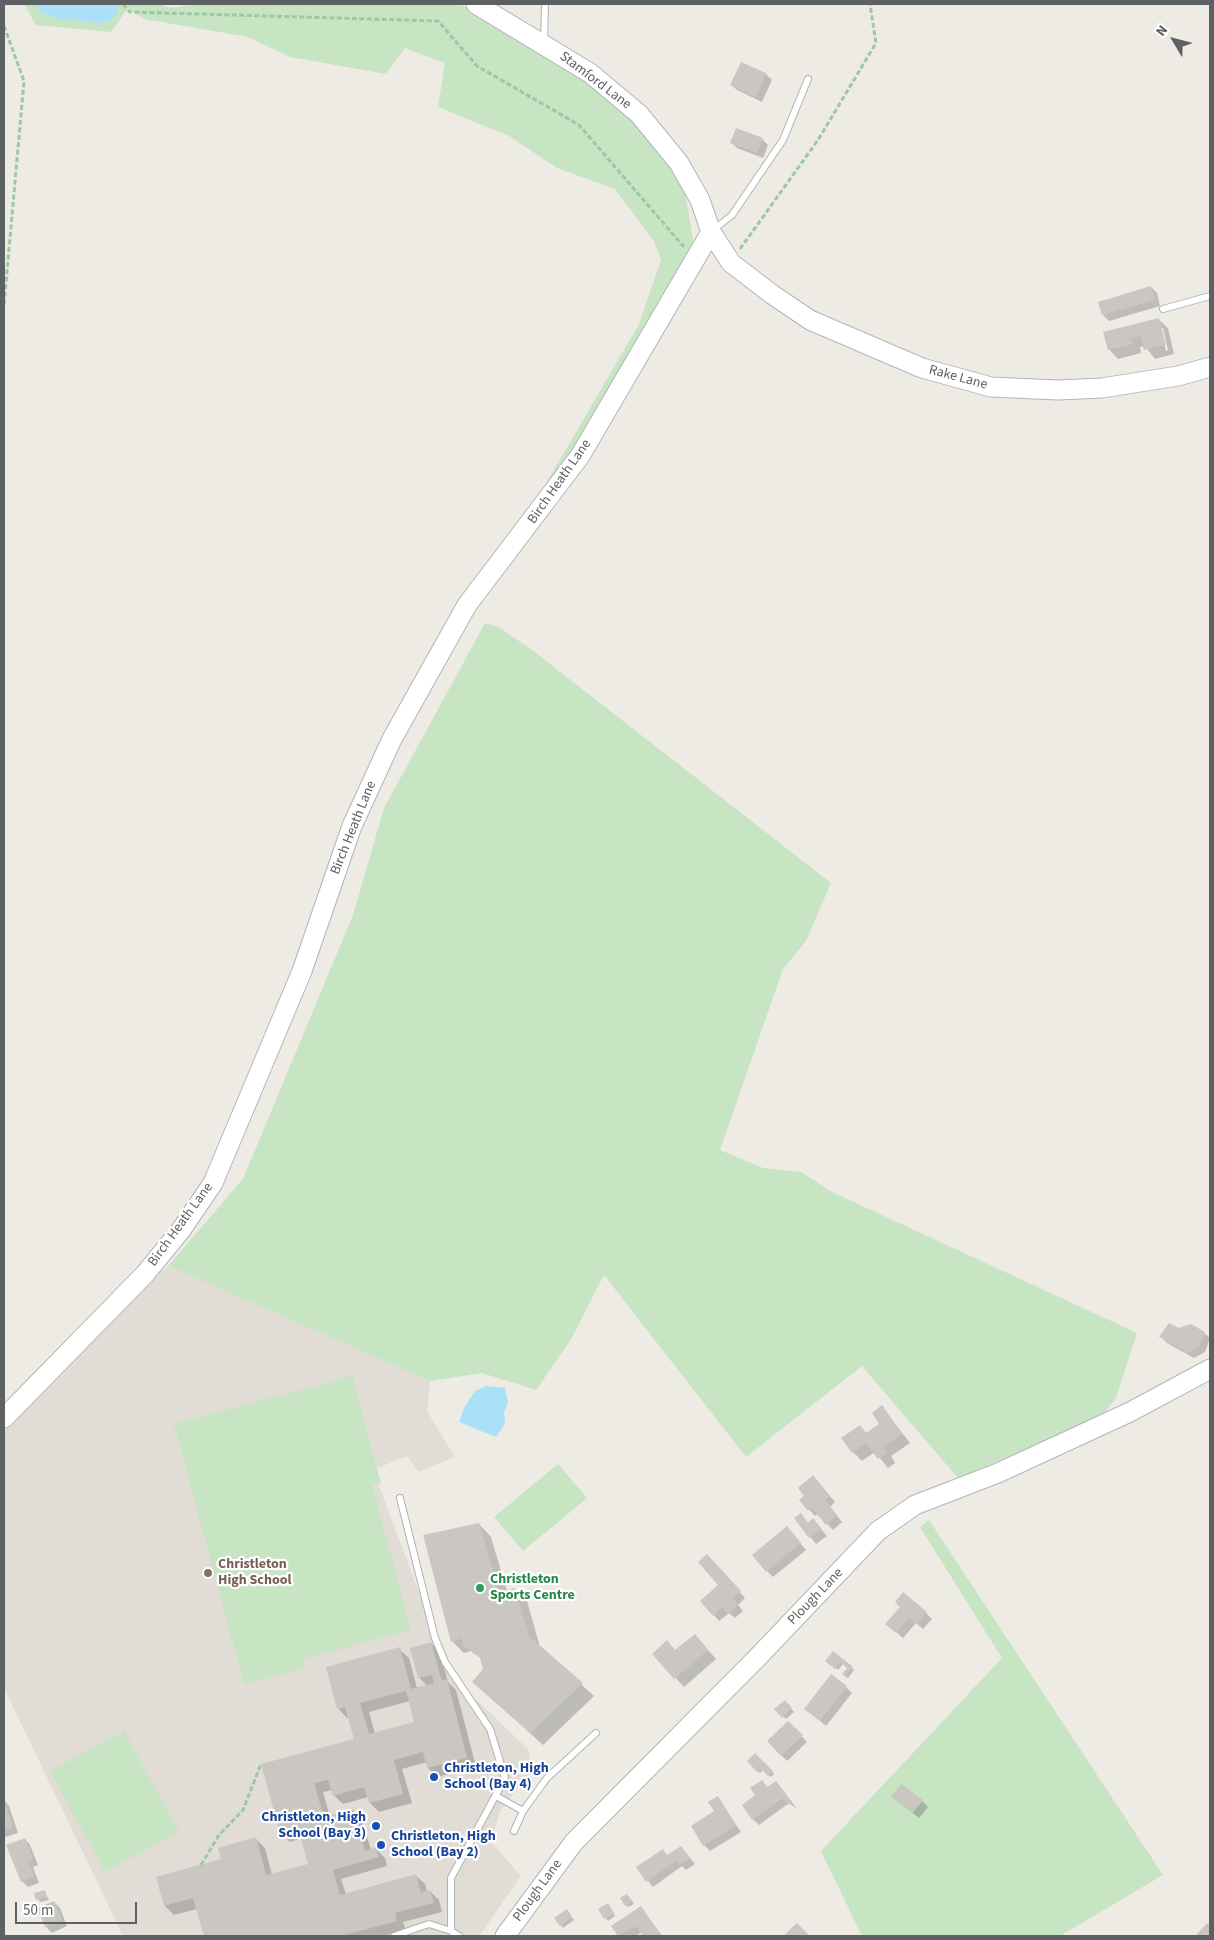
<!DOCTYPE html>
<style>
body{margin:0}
#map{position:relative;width:1214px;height:1940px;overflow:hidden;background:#eeebe5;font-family:"Source Sans 3",sans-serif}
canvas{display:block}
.frame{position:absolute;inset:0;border:5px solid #5c6164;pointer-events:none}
.north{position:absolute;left:1149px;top:15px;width:50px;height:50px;-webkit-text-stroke:4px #fff;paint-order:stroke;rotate:307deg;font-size:14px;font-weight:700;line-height:20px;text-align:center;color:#5c6164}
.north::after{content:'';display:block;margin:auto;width:18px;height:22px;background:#5c6164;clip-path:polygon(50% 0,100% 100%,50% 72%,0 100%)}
.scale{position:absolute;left:15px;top:1902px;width:122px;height:22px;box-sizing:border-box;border:2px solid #5c6164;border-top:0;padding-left:6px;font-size:15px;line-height:18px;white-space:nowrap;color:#5c6164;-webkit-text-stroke:4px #fff;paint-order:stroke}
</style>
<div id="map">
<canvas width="1214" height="1940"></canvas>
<div class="frame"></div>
<div class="north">N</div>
<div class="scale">50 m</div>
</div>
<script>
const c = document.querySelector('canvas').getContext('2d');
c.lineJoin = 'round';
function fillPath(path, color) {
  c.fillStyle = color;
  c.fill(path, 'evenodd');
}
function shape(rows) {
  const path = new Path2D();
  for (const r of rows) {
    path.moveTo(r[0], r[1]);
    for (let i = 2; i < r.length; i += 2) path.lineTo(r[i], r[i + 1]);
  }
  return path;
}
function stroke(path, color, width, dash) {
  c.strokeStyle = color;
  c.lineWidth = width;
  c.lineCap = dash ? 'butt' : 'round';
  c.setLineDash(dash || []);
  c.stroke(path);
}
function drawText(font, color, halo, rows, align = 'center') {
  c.font = font + ' "Source Sans 3",sans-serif';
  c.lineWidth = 4.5;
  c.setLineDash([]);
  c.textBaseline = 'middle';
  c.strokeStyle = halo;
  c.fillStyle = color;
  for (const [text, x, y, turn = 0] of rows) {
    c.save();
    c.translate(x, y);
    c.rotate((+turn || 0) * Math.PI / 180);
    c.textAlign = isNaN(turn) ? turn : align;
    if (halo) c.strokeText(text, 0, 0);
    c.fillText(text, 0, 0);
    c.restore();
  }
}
fillPath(shape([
 [168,1266,430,1381,427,1411,455,1457,418,1472,407,1456,373,1470,450,1675,528,1749,533,1770,500,1811,491,1842,521,1876,479,1936,123,1936,4,1688,4,1429]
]), '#e1dcd6');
fillPath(shape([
 [24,4,159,4,170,8,197,4,460,4,582,76,620,105,654,143,685,192,694,245,614,388,517,533,639,324,661,260,654,241,615,189,557,168,509,136,438,107,445,63,405,48,386,74,290,57,248,37,144,19,128,8,111,32,36,25],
 [485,623,500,628,532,650,831,883,806,941,783,969,720,1150,763,1168,801,1172,830,1191,1137,1333,1116,1398,1104,1413,1078,1427,958,1478,862,1366,746,1457,604,1275,570,1341,536,1390,482,1373,430,1381,168,1266,243,1179,353,915,384,808],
 [352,1376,381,1483,372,1485,411,1630,303,1659,305,1668,244,1684,174,1424],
 [558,1464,587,1498,523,1551,494,1517],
 [929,1520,1163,1875,1060,1936,862,1936,821,1851,1002,1658,920,1527],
 [124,1731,179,1832,105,1872,50,1771]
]), '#c7e4c3');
fillPath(shape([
 [36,4,118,4,118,13,109,21,99,23,57,18,39,12],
 [486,1386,505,1388,508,1403,504,1412,505,1424,496,1437,459,1422,464,1408,475,1391]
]), '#aae1f9');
fillPath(shape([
 [741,63,766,74,772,80,762,102,737,90,731,85],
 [762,139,768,145,763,158,737,148,731,142],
 [1151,287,1157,293,1160,306,1109,321,1103,315,1100,302],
 [1158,319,1168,328,1174,354,1155,359,1145,346,1140,347,1141,353,1118,359,1109,349],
 [1160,328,1163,328,1168,350,1166,351],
 [1204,1333,1210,1338,1205,1352,1194,1358,1167,1343,1161,1337],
 [882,1407,910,1443,891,1456,895,1463,888,1468,875,1452,862,1461,853,1452,860,1427,867,1434,881,1424],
 [819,1483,835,1502,830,1507,842,1522,833,1530,818,1514,815,1516,801,1500],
 [796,1519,806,1521,808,1523,813,1520,827,1536,816,1544],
 [479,1524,491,1537,507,1591,514,1589,527,1601,540,1647,594,1696,543,1745,474,1682,484,1670,485,1661,474,1652,474,1654,471,1651,464,1653,452,1641],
 [793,1534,806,1550,773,1577,767,1571],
 [713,1561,745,1598,738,1605,743,1611,735,1618,729,1613,719,1621,714,1615,719,1585],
 [902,1607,926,1613,932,1619,923,1629,916,1623,903,1638,893,1629],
 [695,1635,716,1659,684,1687,654,1654,667,1642,676,1651],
 [431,1643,440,1653,448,1682,456,1690,476,1767,437,1777,428,1768,427,1762,402,1769,412,1803,379,1812,370,1803,368,1797,343,1804,334,1795,332,1790,323,1792,330,1817,353,1811,362,1820,371,1850,376,1849,385,1858,387,1866,341,1879,346,1894,415,1875,425,1884,427,1892,430,1891,439,1900,442,1912,403,1922,406,1930,383,1936,205,1936,197,1909,174,1915,165,1906,157,1878,223,1860,256,1839,265,1848,272,1875,310,1864,302,1838,290,1842,281,1832,262,1765,356,1739,350,1717,347,1718,338,1708,399,1649,409,1658,417,1688,427,1686,420,1678,412,1649],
 [410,1701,415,1723,375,1734,369,1712],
 [834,1653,854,1670,848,1678,843,1674,848,1668,843,1664,838,1670,827,1661],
 [846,1687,852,1693,826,1726,812,1714],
 [785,1702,794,1712,786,1719,776,1709],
 [788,1722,807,1742,787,1761,768,1741],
 [755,1754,774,1774,771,1777,763,1770,760,1773,748,1761],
 [762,1781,768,1788,776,1782,797,1809,789,1803,759,1825,753,1819,757,1796],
 [718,1798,741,1832,710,1851,704,1845,716,1812],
 [4,1800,9,1806,18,1833,5,1837],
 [922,1801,928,1807,919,1818,899,1802],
 [25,1839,30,1845,38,1865,33,1867,39,1883,28,1887,22,1881],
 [681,1847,695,1864,686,1870,682,1866,653,1887,638,1868,662,1850,668,1856],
 [44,1891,49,1900,40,1902,35,1894],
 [630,1898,634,1904,628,1907,626,1905],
 [54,1902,60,1908,67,1926,52,1933,46,1927,38,1909],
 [610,1907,615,1916,608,1921,600,1910],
 [641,1907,662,1936,645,1936,642,1932,636,1936,619,1936,612,1926],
 [569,1914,574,1920,563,1928,561,1925]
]), '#0003');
fillPath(shape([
 [741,62,766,73,756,97,730,85],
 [736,128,763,138,757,153,730,143],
 [1151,286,1155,300,1102,315,1098,302],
 [1159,318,1166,345,1144,350,1141,336,1131,338,1133,344,1108,350,1103,332],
 [1169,1323,1179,1328,1191,1324,1205,1332,1199,1346,1188,1353,1159,1337],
 [882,1405,902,1434,883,1447,887,1453,878,1459,866,1443,852,1453,841,1438,860,1425,866,1433,879,1424,872,1413],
 [813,1475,830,1496,825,1500,837,1515,826,1525,812,1508,808,1511,799,1500,804,1496,798,1488],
 [801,1513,808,1523,813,1518,822,1529,809,1538,794,1518],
 [479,1523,499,1592,515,1588,529,1636,583,1683,530,1733,472,1682,483,1669,480,1658,463,1645,461,1638,451,1642,423,1535],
 [787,1526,801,1543,766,1572,752,1555],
 [707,1554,741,1591,733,1598,738,1605,728,1614,722,1607,713,1616,700,1601,718,1585,698,1562],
 [903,1592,927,1612,916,1624,909,1618,896,1633,885,1624,900,1607,895,1602],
 [695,1634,708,1650,674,1679,652,1654,667,1640,675,1650],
 [431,1642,442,1681,447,1679,467,1758,427,1768,423,1752,394,1760,403,1794,369,1803,364,1787,333,1796,328,1780,314,1783,324,1817,354,1809,365,1851,376,1847,379,1857,333,1870,340,1895,416,1874,421,1892,430,1890,434,1903,395,1913,397,1921,341,1936,204,1936,193,1898,164,1906,156,1877,221,1859,218,1848,256,1837,266,1875,308,1864,298,1828,280,1833,261,1764,354,1739,345,1707,337,1709,326,1667,400,1647,411,1689,434,1683,432,1675,418,1678,410,1648],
 [406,1691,414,1722,369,1734,360,1703],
 [833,1651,853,1667,845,1676,842,1674,847,1668,840,1662,835,1669,825,1661],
 [831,1674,847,1686,820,1721,804,1709],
 [785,1700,792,1708,782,1718,774,1709],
 [788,1721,803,1735,781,1756,767,1741],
 [755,1753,773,1771,768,1776,760,1768,757,1772,747,1761],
 [762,1780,767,1787,776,1781,792,1802,788,1805,783,1798,752,1820,742,1805,755,1795,750,1788],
 [901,1784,923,1800,913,1813,891,1797],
 [718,1796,736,1825,703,1846,691,1826,714,1811,708,1802],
 [4,1800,13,1827,4,1830],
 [25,1838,33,1859,28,1861,34,1877,21,1882,6,1845],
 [681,1846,690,1858,679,1865,676,1861,646,1882,636,1867,663,1849,667,1855],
 [45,1890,47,1897,36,1900,34,1893],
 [627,1894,632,1901,625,1906,620,1898],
 [54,1901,62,1920,45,1927,37,1908],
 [608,1903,614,1913,604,1919,598,1909],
 [641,1906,660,1934,656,1936,643,1936,636,1926,618,1936,611,1926],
 [567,1909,572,1917,560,1926,554,1918],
 [797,1923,810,1936,783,1936],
 [1207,1923,1210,1925,1210,1936,1197,1936,1196,1935]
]), '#cac6c2');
const lane = shape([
 [544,43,545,4],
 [712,231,732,215,783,140,808,79],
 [1163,309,1210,296],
 [400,1498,435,1638,445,1662,490,1729,505,1778,451,1878,451,1931],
 [496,1796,523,1811,547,1778,596,1733],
 [514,1831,523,1811],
 [394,1936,429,1924,451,1931,459,1936]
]);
const secondary = shape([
 [476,4,590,73,639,114,679,163,700,200,711,232,731,263,773,295,810,320,922,368,991,387,1058,390,1102,388,1178,376,1210,367],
 [4,1418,145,1274,181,1230,213,1183,302,971,352,826,392,739,467,605,580,456,711,232],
 [505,1936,574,1842,756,1659,878,1531,915,1505,998,1473,1130,1412,1210,1369]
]);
stroke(lane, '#b0b3b6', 8);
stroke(secondary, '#b1b5b9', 21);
stroke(shape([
 [123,4,130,12,438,21,477,66,579,125,684,247],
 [4,26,24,81,4,305],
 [740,249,818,140,876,43,870,4],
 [201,1865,219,1835,243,1810,261,1764]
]), '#9ec7a4', 3, [5, 2.5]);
stroke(lane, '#fff', 6);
stroke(secondary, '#fff', 19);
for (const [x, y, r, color] of [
 [208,1573,5,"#8d6e63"],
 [480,1588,5,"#2e9e5b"],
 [434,1777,5,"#1a4fb4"],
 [376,1826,5,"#1a4fb4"],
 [381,1845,5,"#1a4fb4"]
]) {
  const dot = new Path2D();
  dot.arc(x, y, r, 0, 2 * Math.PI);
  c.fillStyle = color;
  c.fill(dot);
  stroke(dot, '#fff', 2);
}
drawText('14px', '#5c6164', '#fff', [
 ["Stamford Lane",595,81,37],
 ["Rake Lane",958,378,15],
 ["Birch Heath Lane",560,482,-55],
 ["Birch Heath Lane",354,828,-68],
 ["Birch Heath Lane",181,1225,-54],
 ["Plough Lane",816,1597,-46],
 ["Plough Lane",538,1891,-54]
]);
drawText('bold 14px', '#785e54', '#fff', [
 ["Christleton",218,1565],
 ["High School",218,1581]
], 'left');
drawText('bold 14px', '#27864d', '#fff', [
 ["Christleton",490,1580],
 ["Sports Centre",490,1596]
], 'left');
drawText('bold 14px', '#164399', '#fff', [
 ["Christleton, High",444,1769],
 ["School (Bay 4)",444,1785],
 ["Christleton, High",366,1818,"right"],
 ["School (Bay 3)",366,1834,"right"],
 ["Christleton, High",391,1837],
 ["School (Bay 2)",391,1853]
], 'left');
</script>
